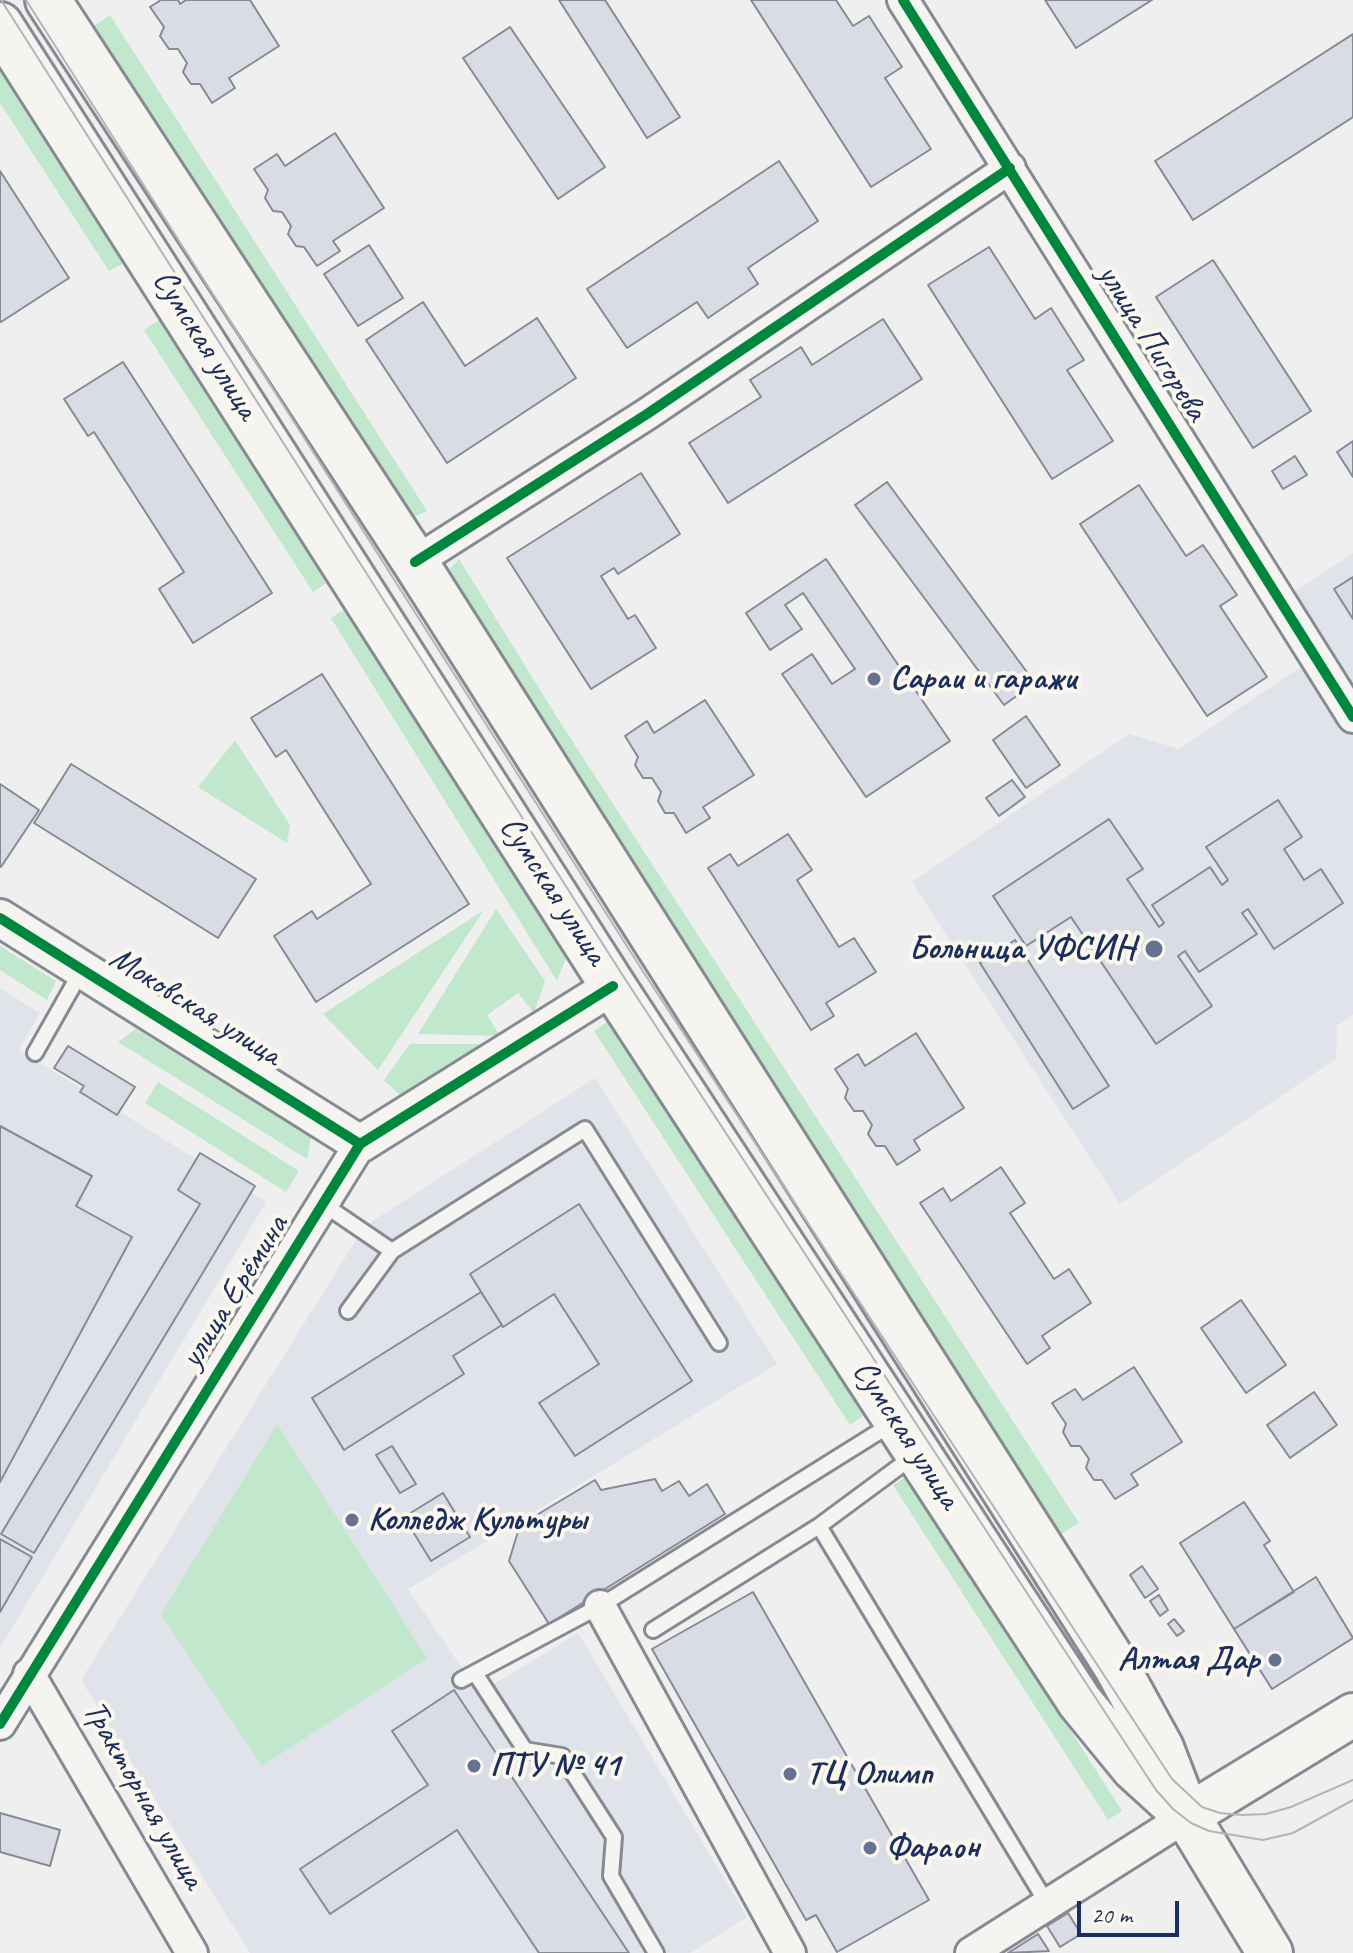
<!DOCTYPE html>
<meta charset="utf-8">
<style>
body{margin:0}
#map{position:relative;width:1353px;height:1953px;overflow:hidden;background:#efefef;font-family:Caveat,sans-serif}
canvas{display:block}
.scale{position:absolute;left:1077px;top:1901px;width:102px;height:36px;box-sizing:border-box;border:4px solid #1b2f5e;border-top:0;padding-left:10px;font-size:24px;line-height:28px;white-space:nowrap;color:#1b2f5e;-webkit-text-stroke:6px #fbf7ec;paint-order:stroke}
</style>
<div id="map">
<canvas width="1353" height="1953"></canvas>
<div class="scale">20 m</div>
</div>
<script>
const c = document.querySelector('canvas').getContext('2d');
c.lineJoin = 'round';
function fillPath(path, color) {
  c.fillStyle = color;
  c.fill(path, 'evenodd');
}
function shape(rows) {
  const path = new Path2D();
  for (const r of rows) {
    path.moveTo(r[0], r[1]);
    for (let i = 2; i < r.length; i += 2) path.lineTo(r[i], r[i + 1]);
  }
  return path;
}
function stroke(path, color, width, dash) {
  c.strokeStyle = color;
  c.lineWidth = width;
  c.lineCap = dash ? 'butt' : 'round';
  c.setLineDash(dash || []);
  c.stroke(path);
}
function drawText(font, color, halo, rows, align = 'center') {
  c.font = font + ' Caveat,sans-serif';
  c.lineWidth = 8;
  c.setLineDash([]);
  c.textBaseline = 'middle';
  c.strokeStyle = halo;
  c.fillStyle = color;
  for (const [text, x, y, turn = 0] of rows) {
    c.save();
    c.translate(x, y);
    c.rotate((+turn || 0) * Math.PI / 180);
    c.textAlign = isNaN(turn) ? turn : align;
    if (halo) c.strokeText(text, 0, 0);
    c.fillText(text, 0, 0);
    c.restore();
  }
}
fillPath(shape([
 [1353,553,1353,1015,1337,1026,1336,1059,1120,1204,912,882,1129,734,1179,749,1305,664,1270,608],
 [0,988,40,1013,19,1050,266,1202,0,1648],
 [595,1078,777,1364,408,1589,479,1693,578,1633,747,1917,690,1953,250,1953,81,1680,365,1226]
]), '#e0e3ea');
fillPath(shape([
 [110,15,427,511,395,525,79,36],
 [0,43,138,256,109,271,0,103],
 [172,311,340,574,313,592,144,330],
 [459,559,560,722,1079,1523,1054,1538,445,574],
 [358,600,573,940,557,981,331,618],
 [235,740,290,825,287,843,198,787],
 [496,909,545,981,534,1013,518,993,487,1015,500,1036,418,1034],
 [484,910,378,1070,323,1014],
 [0,946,56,981,47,1000,0,970],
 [610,1020,869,1411,850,1425,594,1031],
 [136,1029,311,1137,307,1159,118,1042],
 [410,1044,489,1044,400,1095,384,1080],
 [158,1082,299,1171,286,1192,145,1103],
 [277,1424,427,1658,262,1766,161,1614],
 [908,1476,1122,1811,1108,1820,893,1485]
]), '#c1e8cc');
const building = shape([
 [161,0,178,0,180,4,186,0,250,0,279,46,229,78,235,88,212,103,200,84,191,84,183,72,187,63,178,49,169,49,160,36,164,27,150,7,161,0],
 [559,0,605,0,680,117,647,138,559,0],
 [751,0,836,0,853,26,869,16,902,67,885,78,931,149,871,187,751,0],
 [1045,0,1152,0,1076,48,1045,0],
 [510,27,605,167,558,199,463,58,510,27],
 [1353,34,1353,117,1193,220,1155,161,1353,34],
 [335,133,384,208,333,241,340,251,317,266,304,247,296,246,288,234,291,226,282,212,273,211,265,198,268,190,254,169,277,154,285,166,335,133],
 [779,161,818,221,748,268,758,284,708,318,697,302,627,348,587,289,779,161],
 [0,171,69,278,1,322,0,321,0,171],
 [369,245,403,298,358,326,324,274,369,245],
 [989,247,1035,319,1051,308,1084,360,1067,370,1113,441,1052,479,928,285,989,247],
 [1213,260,1311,411,1253,448,1156,297,1213,260],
 [423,302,465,366,537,318,576,378,447,463,366,340,423,302],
 [883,319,922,379,728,503,689,443,761,397,750,380,801,347,812,365,883,319],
 [123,362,272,593,193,643,159,589,184,572,94,432,88,436,64,399,123,362],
 [1353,441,1353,477,1337,452,1353,441],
 [1295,456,1307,475,1283,489,1272,471,1295,456],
 [641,473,680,534,618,574,614,568,601,576,628,619,635,615,656,648,591,689,507,558,641,473],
 [887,482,1035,683,1004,705,855,505,887,482],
 [1139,485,1186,556,1203,545,1237,595,1220,606,1267,677,1207,716,1080,524,1139,485],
 [826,559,950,741,866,797,782,674,812,654,832,684,855,669,803,593,785,605,802,629,770,650,746,613,826,559],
 [1353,577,1353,619,1334,589,1353,577],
 [322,674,469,904,316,1002,274,936,312,911,317,919,371,884,286,750,276,757,251,718,322,674],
 [705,700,754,775,703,807,710,818,686,833,674,813,665,813,658,801,661,792,652,778,643,778,635,765,638,757,625,736,647,721,654,733,705,700],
 [1026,716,1060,765,1026,788,993,740,1026,716],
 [71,764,256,879,218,938,34,823,71,764],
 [1012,780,1025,797,999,816,986,798,1012,780],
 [0,784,39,810,1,867,0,866,0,784],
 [1278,800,1302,837,1284,849,1304,880,1321,869,1343,903,1274,949,1248,909,1242,913,1257,934,1199,972,1185,951,1178,956,1212,1006,1156,1044,1071,917,1026,946,993,896,1109,819,1143,869,1127,879,1159,927,1164,923,1152,905,1210,867,1222,885,1228,880,1206,847,1278,800],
 [788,834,812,870,797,880,839,947,854,938,876,972,826,1003,834,1016,811,1030,708,868,730,854,738,866,788,834],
 [1015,940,1109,1086,1073,1109,980,963,1015,940],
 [916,1033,964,1108,914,1140,920,1150,897,1165,885,1146,876,1146,868,1134,872,1125,863,1111,854,1111,845,1098,848,1089,835,1069,858,1054,865,1066,916,1033],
 [68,1046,135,1087,117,1115,80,1092,84,1086,54,1068,68,1046],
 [0,1126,92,1176,76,1206,132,1237,0,1482,0,1126],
 [200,1153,255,1186,34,1553,1,1534,200,1204,178,1190,200,1153],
 [1001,1167,1025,1203,1010,1213,1054,1279,1069,1269,1091,1303,1042,1336,1050,1348,1027,1364,920,1203,943,1188,951,1201,1001,1167],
 [579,1204,692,1381,575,1456,539,1403,599,1364,554,1294,503,1327,470,1274,579,1204],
 [481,1292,502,1325,453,1356,464,1374,344,1450,312,1398,481,1292],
 [1241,1300,1286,1365,1246,1393,1201,1328,1241,1300],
 [1134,1367,1182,1442,1131,1474,1138,1485,1115,1499,1102,1480,1094,1480,1086,1468,1089,1459,1080,1446,1071,1446,1063,1432,1066,1424,1052,1403,1075,1389,1083,1400,1134,1367],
 [1314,1392,1337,1425,1290,1458,1267,1425,1314,1392],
 [392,1446,416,1484,400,1493,376,1455,392,1446],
 [655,1479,662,1491,679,1481,689,1496,707,1484,725,1514,549,1624,509,1561,520,1525,595,1480,601,1490,655,1479],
 [443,1493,470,1537,431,1561,404,1517,443,1493],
 [1244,1502,1270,1541,1264,1545,1294,1592,1234,1629,1180,1543,1244,1502],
 [0,1539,32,1557,0,1612,0,1539],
 [1142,1566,1158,1589,1145,1598,1130,1575,1142,1566],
 [1316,1577,1353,1638,1272,1689,1234,1629,1316,1577],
 [753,1592,929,1900,837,1952,816,1915,806,1920,652,1649,753,1592],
 [1159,1595,1168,1610,1160,1616,1150,1601,1159,1595],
 [1174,1619,1184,1631,1177,1636,1168,1624,1174,1619],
 [454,1690,629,1953,539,1953,457,1830,330,1914,300,1869,428,1785,392,1731,454,1690],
 [0,1813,60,1830,50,1866,0,1852,0,1813],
 [1068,1913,1081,1934,1060,1947,1047,1926,1068,1913],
 [1038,1934,1049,1951,1008,1953,1038,1934]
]);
fillPath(building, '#d9dce5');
stroke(building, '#868a93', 2);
const service = shape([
 [35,1053,82,970],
 [323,1204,392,1251],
 [348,1311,392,1251,585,1129,719,1343],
 [819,1526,1048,1905],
 [653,1630,819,1526,915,1455],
 [475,1673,525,1750,562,1756,614,1837,611,1876,656,1953],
 [461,1680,600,1606,893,1423]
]);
const minor = shape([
 [903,0,1353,717],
 [415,562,647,414,1010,168],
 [600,1606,790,1953],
 [29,1674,192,1953],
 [0,1724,360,1144],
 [971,1953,1187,1816]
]);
const tertiary = shape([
 [0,918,360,1144,613,986]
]);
const secondary = shape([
 [1187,1816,1353,1715]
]);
const primary = shape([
 [48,0,415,562,1116,1666,1161,1748,1187,1816,1270,1953],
 [0,25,613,986,1080,1702,1134,1768,1179,1809]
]);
stroke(service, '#868a93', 20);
stroke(minor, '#868a93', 36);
stroke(tertiary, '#868a93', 42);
stroke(secondary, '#868a93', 48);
stroke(primary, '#868a93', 50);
stroke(service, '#f5f4f1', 14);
stroke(minor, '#f5f4f1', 30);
stroke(tertiary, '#f5f4f1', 36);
stroke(secondary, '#f5f4f1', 42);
stroke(primary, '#f5f4f1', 44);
stroke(shape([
 [1,0,627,982,1156,1790,1173,1809,1191,1823,1209,1831,1263,1840,1293,1833,1353,1800],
 [26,0,644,973,1172,1779,1202,1807,1220,1813,1242,1815,1266,1814,1291,1807,1353,1780]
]), '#b2b4b7', 2);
stroke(shape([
 [903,0,1353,717],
 [415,562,647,414,1010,168],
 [0,918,360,1144],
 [0,1724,360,1144,613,986]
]), '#00873e', 10);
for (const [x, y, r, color] of [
 [874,679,8,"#657291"],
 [1154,949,10,"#657291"],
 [352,1520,8,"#657291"],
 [1275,1660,8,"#657291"],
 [474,1766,8,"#657291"],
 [790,1774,8,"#657291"],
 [870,1848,8,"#657291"]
]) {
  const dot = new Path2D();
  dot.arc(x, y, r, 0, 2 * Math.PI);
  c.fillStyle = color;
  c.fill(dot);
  stroke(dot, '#fbf7ec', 3);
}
drawText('34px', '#1b2f5e', '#fbf7ec', [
 ["улица Пигорева",1152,343,58],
 ["Сумская улица",205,345,58],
 ["Сумская улица",553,891,57],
 ["Моковская улица",195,1007,32],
 ["улица Ерёмина",235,1292,-58],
 ["Сумская улица",906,1435,57],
 ["Тракторная улица",143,1795,60]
]);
drawText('bold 34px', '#1b2f5e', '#fbf7ec', [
 ["Сараи и гаражи",890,679],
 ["Больница УФСИН",1136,949,"right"],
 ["Колледж Культуры",368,1520],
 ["Алтая Дар",1259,1660,"right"],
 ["ПТУ № 41",490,1766],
 ["ТЦ Олимп",806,1774],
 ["Фараон",886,1848]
], 'left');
</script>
